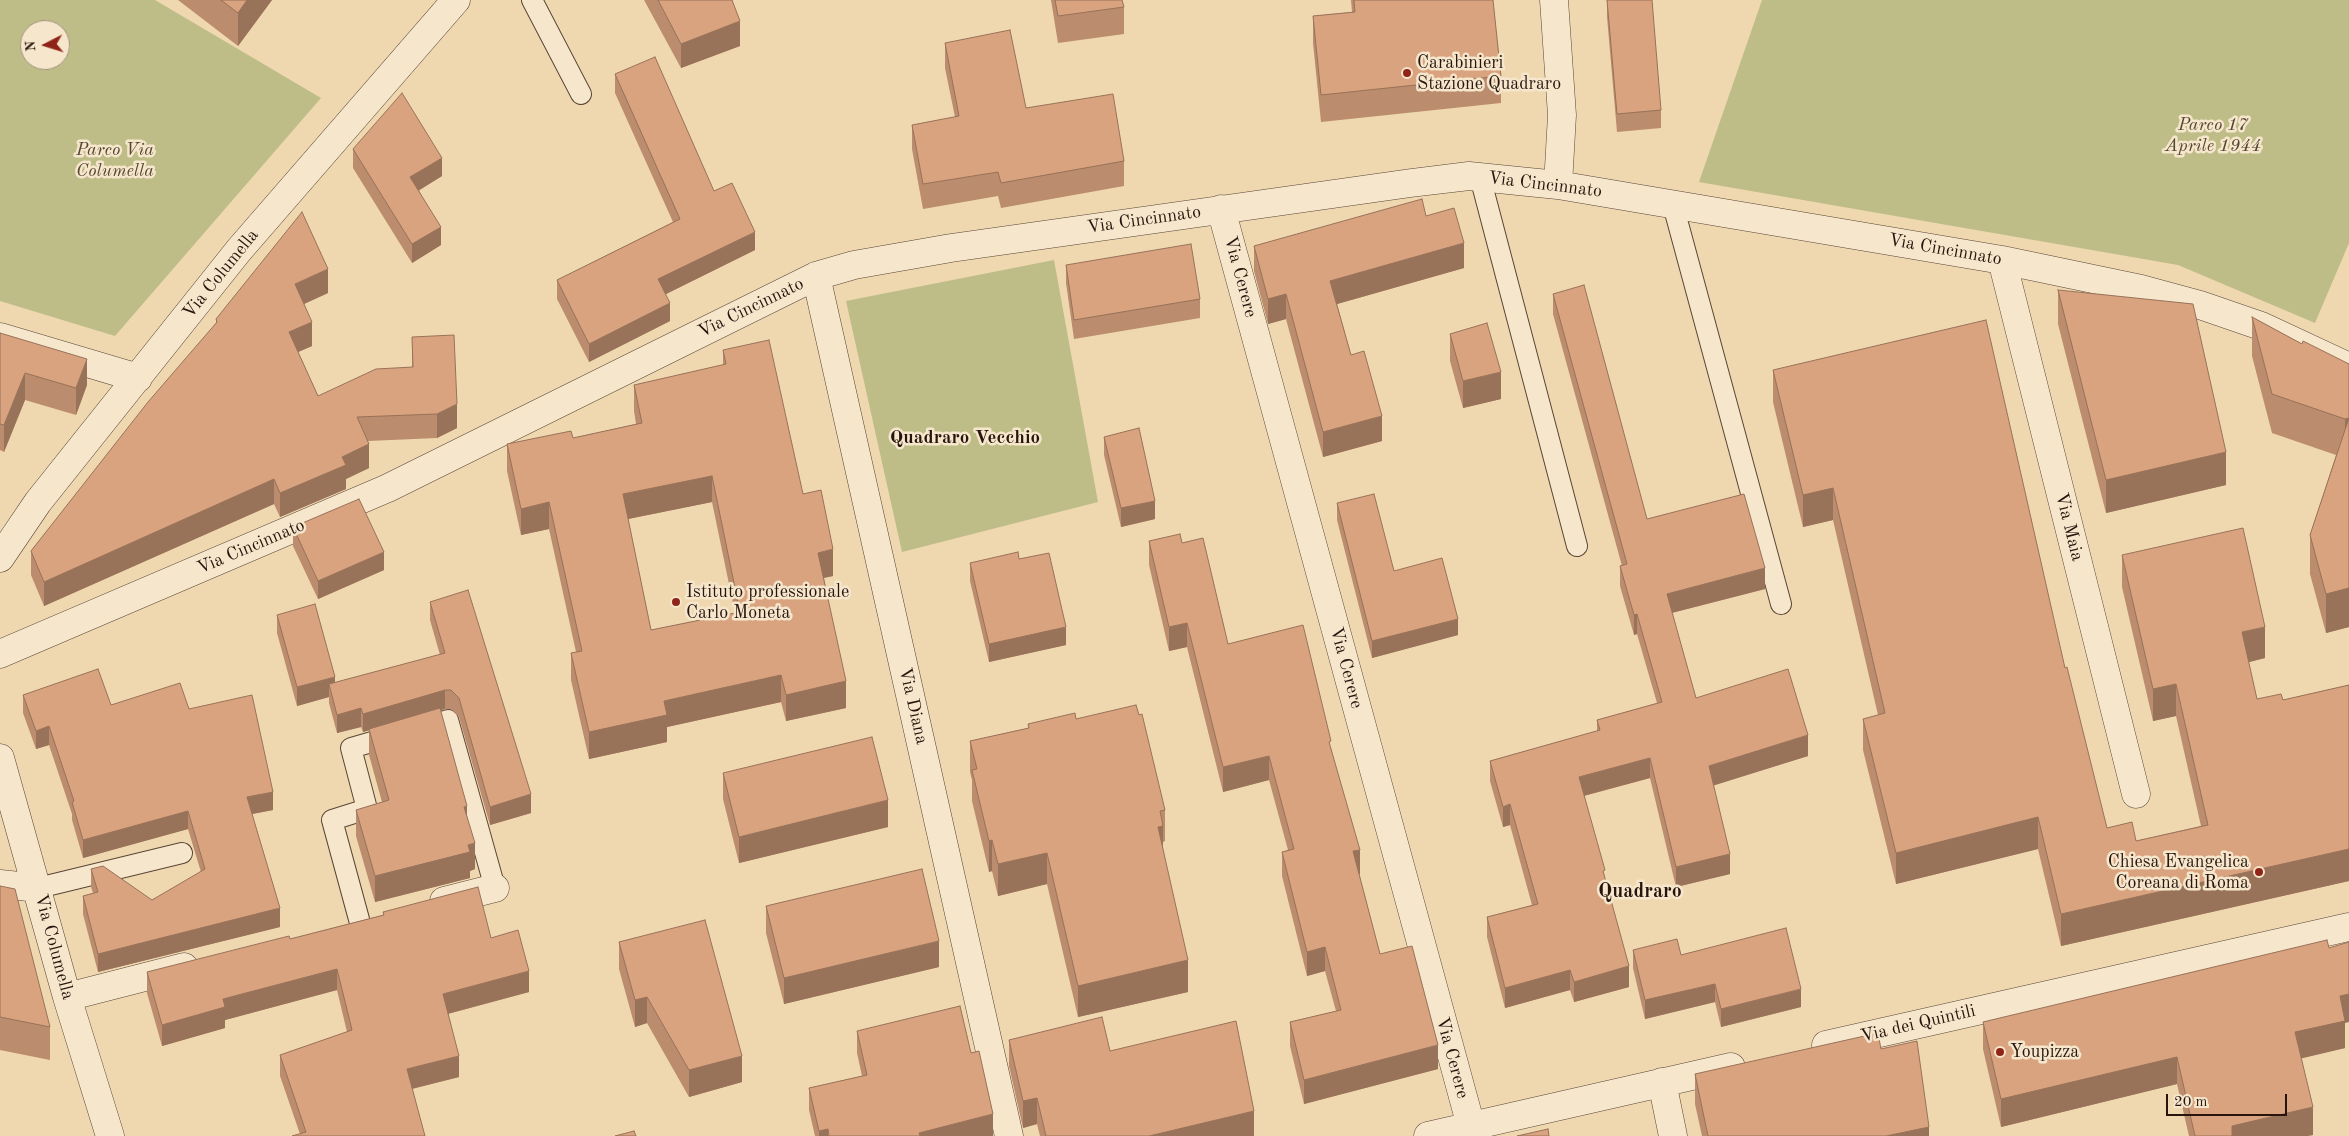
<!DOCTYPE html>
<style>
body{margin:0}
#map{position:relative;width:2349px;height:1136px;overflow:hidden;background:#efd8b0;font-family:"Old Standard TT",serif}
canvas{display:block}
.north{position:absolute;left:20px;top:20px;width:50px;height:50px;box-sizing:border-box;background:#f5e6cc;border:1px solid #a39280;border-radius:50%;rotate:265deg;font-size:14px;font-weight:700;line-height:20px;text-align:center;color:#27140d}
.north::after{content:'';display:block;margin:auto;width:18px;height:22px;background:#8f2418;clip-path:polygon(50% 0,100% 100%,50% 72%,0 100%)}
.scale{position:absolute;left:2166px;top:1094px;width:121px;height:22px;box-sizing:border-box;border:2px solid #27140d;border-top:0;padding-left:6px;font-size:15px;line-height:18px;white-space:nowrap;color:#27140d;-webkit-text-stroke:4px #f5e6cc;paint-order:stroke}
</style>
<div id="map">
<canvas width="2349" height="1136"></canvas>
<div class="north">N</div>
<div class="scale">20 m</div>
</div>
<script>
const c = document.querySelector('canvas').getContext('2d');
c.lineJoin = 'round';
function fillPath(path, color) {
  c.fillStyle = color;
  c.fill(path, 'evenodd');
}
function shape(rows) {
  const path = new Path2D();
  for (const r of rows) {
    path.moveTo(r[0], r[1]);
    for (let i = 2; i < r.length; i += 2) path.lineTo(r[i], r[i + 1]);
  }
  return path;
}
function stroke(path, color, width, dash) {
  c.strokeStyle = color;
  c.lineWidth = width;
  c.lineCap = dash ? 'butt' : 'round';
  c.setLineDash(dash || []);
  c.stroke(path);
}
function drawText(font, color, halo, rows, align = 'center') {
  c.font = font + ' "Old Standard TT",serif';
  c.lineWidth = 5;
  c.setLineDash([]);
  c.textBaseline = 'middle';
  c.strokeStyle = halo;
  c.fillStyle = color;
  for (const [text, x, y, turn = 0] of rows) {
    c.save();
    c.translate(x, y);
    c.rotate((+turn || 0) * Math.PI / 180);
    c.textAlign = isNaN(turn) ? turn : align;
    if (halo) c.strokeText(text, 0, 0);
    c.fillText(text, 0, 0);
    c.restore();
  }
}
fillPath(shape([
 [0,0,155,0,321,98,115,336,0,301],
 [30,30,60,30,60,60,30,60],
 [1762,0,2349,0,2349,243,2315,323,2178,265,1699,182],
 [1054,260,1098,502,902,552,846,301]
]), '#bebd87');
const service = shape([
 [532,0,581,94],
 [1480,177,1577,546],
 [1673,205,1781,604],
 [38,888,182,853],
 [360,923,332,820,367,809,351,748,448,720,495,888]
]);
const minor = shape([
 [1554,0,1562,115,1558,185],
 [1221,209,1471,1126],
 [2002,260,2136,794],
 [816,276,1009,1136],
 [0,337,138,378],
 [0,558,38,502,239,250,456,0],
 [0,654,388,488,816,276,854,265,951,248,1411,183,1469,176,1558,185,2002,260,2141,289,2200,305,2261,326,2349,367],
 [0,758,67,997,110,1136],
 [0,884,38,888],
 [444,901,495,888],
 [67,997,184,967],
 [1826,1045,2349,927],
 [1662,1082,1673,1136],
 [1428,1136,1731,1067]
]);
stroke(service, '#594536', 22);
stroke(minor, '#594536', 29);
stroke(service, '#f5e6cc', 20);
stroke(minor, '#f5e6cc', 28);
fillPath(shape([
 [178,0,272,0,238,46],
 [644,0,732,0,740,46,681,68],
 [1051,0,1122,0,1124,7,1124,34,1058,43],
 [1351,0,1493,0,1501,76,1501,103,1321,122,1313,43,1313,16,1352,12],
 [1607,0,1661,110,1661,128,1617,132,1607,17],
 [945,43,1026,108,1124,161,1124,186,1001,208,998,196,923,209,912,149,912,125,955,117,945,68],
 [615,74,714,191,755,250,666,294,670,321,589,362,557,299,557,280,673,222,615,93],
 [353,149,442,176,419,190,441,245,412,263,353,168],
 [1426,216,1464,268,1337,304,1351,355,1382,441,1323,457,1286,319,1268,324,1254,271,1254,246],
 [1066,265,1200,299,1200,318,1074,339,1066,283],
 [2058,290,2226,485,2106,513,2058,324],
 [328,293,304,304,312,346,298,352,318,396,412,368,412,337,457,428,437,438,368,441,369,468,346,479,346,489,280,517,274,504,44,606,31,575,31,551,216,324,216,319],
 [1553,294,1647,519,1765,589,1672,613,1696,698,1808,756,1713,785,1730,874,1676,887,1650,778,1584,796,1605,878,1629,987,1574,1002,1570,990,1505,1008,1487,937,1487,917,1532,905,1510,825,1503,827,1490,781,1490,761,1597,731,1597,720,1657,703,1637,634,1634,635,1620,586,1620,566,1622,566,1553,314],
 [2252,317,2302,344,2349,364,2349,627,2326,633,2310,574,2310,535,2336,455,2272,433,2252,356],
 [0,333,87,385,76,415,25,400,4,452,0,450],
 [1450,334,1501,399,1463,408,1450,361],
 [723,350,803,494,833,576,824,578,846,708,786,721,781,702,667,727,667,742,589,759,571,680,571,653,576,652,549,529,521,535,507,471,507,444,573,438,636,424,634,411,634,385,723,365],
 [712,502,735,613,651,630,628,519],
 [1773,370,2065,668,2107,828,2136,841,2201,826,2176,716,2153,721,2122,587,2122,555,2265,658,2248,662,2257,699,2283,700,2349,685,2349,881,2061,946,2038,849,1896,884,1863,750,1863,719,1878,715,1833,520,1803,527,1773,402],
 [1104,437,1155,519,1121,527,1104,455],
 [1337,503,1394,571,1458,635,1372,658,1337,520],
 [293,527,384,570,318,599,293,546],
 [1149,541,1182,543,1228,644,1331,748,1360,874,1359,874,1380,954,1438,1069,1304,1104,1290,1046,1290,1022,1336,1011,1325,971,1307,976,1282,876,1282,852,1288,850,1269,780,1223,792,1187,647,1169,651,1149,565],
 [1019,559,1066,645,989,662,970,581,970,563],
 [430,602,531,813,490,825,459,717,451,709,445,709,440,710,467,816,475,869,470,871,470,878,375,902,356,836,356,810,382,802,369,755,369,730,363,732,361,727,337,733,329,703,329,697,297,706,277,633,277,615,335,683,440,655,430,620],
 [23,695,111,705,189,709,273,810,252,814,280,927,98,972,83,914,83,896,93,893,91,887,91,869,152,900,201,872,188,829,83,858,72,820,72,814,49,745,36,749,23,713],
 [1139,715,1165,810,1165,841,1163,842,1163,849,1188,992,1078,1017,1047,884,998,896,992,871,989,872,972,801,972,780,970,772,970,741,1028,728,1028,724,1076,719],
 [723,773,888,827,739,863,723,799],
 [0,886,50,1027,50,1060,0,1050],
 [766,906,939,967,784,1004,766,933],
 [383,912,491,938,529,992,448,1014,459,1077,412,1089,425,1136,300,1134,280,1076,280,1055,347,1032,337,990,225,1020,225,1028,162,1046,147,993,147,972,290,939,383,915],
 [619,942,742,1082,689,1097,647,1023,635,1027,619,969],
 [2329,948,2345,1023,2345,1048,2301,1058,2313,1135,2307,1136,2189,1136,2177,1084,2001,1127,1983,1049,1983,1022],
 [1633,950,1681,955,1801,1007,1721,1027,1715,1002,1645,1019,1633,968],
 [857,1031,971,1053,993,1136,815,1136,809,1110,809,1088,862,1076,857,1053],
 [1009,1040,1254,1136,1040,1136,1037,1124,1023,1128,1009,1066],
 [1881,1049,1929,1136,1702,1136,1695,1104,1695,1074]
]), '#bb8c6d');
fillPath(shape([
 [247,0,272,0,238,46,238,13],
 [740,21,740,46,681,68,681,44],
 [442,158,442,176,410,196,410,177],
 [441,227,441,245,412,263,412,244],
 [755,232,755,250,658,298,658,279],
 [1464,243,1464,268,1330,306,1330,281],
 [328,269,328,293,295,308,295,284],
 [1286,294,1286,319,1268,324,1268,299],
 [670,303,670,321,589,362,589,344],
 [312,322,312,346,289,356,289,332],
 [87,359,87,385,76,415,76,388],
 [1501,372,1501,399,1463,408,1463,381],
 [25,373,25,400,4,452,4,425],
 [457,404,457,428,437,438,437,414],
 [1382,416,1382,441,1323,457,1323,432],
 [2349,418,2345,458,2345,419],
 [369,444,369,468,346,479,346,489,280,517,280,493,342,457],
 [2226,452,2226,485,2106,513,2106,480],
 [712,476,712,502,623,520,623,494],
 [274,479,274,504,44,606,44,582],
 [1833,488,1833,520,1803,527,1803,495],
 [1155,501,1155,519,1121,527,1121,508],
 [549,502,549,529,521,535,521,509],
 [833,549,833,576,818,579,818,553],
 [384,552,384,570,318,599,318,581],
 [1765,568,1765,589,1667,614,1667,594],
 [2349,588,2349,627,2326,633,2326,594],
 [1637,614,1637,634,1634,635,1634,615],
 [1458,619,1458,635,1372,658,1372,641],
 [1187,623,1187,647,1169,651,1169,627],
 [1066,627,1066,645,989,662,989,644],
 [2265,627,2265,658,2242,664,2242,632],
 [781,675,781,702,667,727,667,742,589,759,589,732,664,701],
 [335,677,335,695,329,684,329,697,297,706,297,687],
 [846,681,846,708,786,721,786,695],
 [2176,684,2176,716,2153,721,2153,689],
 [445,690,445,709,363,732,363,714],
 [361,708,361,727,337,733,337,715],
 [49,726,49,745,36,749,36,731],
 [1808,735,1808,756,1709,787,1709,766],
 [1269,756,1269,780,1223,792,1223,767],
 [1650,758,1650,778,1579,797,1579,777],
 [273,792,273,810,247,815,247,797],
 [531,794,531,813,490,825,490,807],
 [888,800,888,827,739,863,739,837],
 [1510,804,1510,825,1503,827,1503,807],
 [467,806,467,832,464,807],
 [188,811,188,829,83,858,83,840],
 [2038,817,2038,849,1896,884,1896,853],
 [1163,826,1163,857,1158,827],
 [992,840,992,871,989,872,989,841],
 [475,843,475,869,470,871,470,878,375,902,375,876],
 [2349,849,2349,881,2061,946,2061,914],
 [1360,850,1360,874,1353,876,1353,851],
 [1047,853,1047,884,998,896,998,864],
 [1730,854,1730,874,1676,887,1676,867],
 [280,908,280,927,98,972,98,954],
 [939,941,939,967,784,1004,784,978],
 [1325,947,1325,971,1307,976,1307,952],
 [1188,960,1188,992,1078,1017,1078,986],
 [1629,966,1629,987,1574,1002,1574,982],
 [337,969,337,990,225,1020,225,1028,162,1046,162,1025,223,999],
 [1570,970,1570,990,1505,1008,1505,988],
 [529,971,529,992,443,1015,443,994],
 [1715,984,1715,1002,1645,1019,1645,1000],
 [1801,989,1801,1007,1721,1027,1721,1009],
 [2349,994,2349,1022,2345,1023,2345,1048,2295,1060,2295,1032,2340,996],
 [647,997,647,1023,635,1027,635,1000],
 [1438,1045,1438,1069,1304,1104,1304,1080],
 [459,1056,459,1077,407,1090,407,1069],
 [742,1056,742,1082,689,1097,689,1070],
 [2177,1057,2177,1084,2001,1127,2001,1099],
 [1037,1098,1037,1124,1023,1128,1023,1101],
 [2313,1107,2313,1135,2307,1136,2232,1136,2232,1126],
 [1254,1111,1254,1136,1149,1136],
 [993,1114,993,1136,919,1136,919,1133],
 [1929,1127,1929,1136,1886,1136],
 [828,1129,828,1136,819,1136,819,1131]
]), '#987259');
const building = shape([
 [221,0,247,0,238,13,221,0],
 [658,0,732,0,740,21,681,44,658,0],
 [1055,0,1122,0,1124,7,1058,16,1055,0],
 [1354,0,1493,0,1501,76,1321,95,1313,16,1355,12,1354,0],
 [1607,0,1652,0,1661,110,1617,114,1607,0],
 [1010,30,1026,108,1113,94,1124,161,1001,183,998,172,923,184,912,125,959,116,945,43,1010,30],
 [655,57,714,191,732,183,755,232,658,279,670,303,589,344,557,280,680,219,615,74,655,57],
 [402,93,442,158,410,177,441,227,412,244,353,149,402,93],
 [1422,199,1426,216,1454,208,1464,243,1330,281,1351,355,1364,351,1382,416,1323,432,1286,294,1268,299,1254,246,1422,199],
 [302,212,328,269,295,284,312,322,289,332,318,396,376,369,413,367,412,337,454,335,457,404,437,414,357,417,369,444,342,457,346,465,280,493,274,479,44,582,31,551,148,402,217,322,216,319,302,212],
 [1191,244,1200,299,1074,320,1066,265,1191,244],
 [1584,285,1647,519,1744,494,1765,568,1667,594,1696,698,1788,669,1808,735,1709,766,1730,854,1676,867,1650,758,1579,777,1605,870,1603,871,1629,966,1574,982,1570,970,1505,988,1487,917,1538,904,1510,804,1503,807,1490,761,1600,730,1597,720,1662,702,1637,614,1634,615,1620,566,1627,564,1553,294,1584,285],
 [2058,290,2193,304,2226,452,2106,480,2058,290],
 [2252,317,2302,344,2303,341,2349,364,2349,588,2326,594,2310,535,2349,418,2345,419,2272,394,2252,317],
 [1986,320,2065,668,2067,667,2107,828,2132,822,2136,841,2208,825,2176,684,2153,689,2122,555,2243,528,2265,627,2242,632,2257,699,2281,694,2283,700,2349,685,2349,849,2061,914,2038,817,1896,853,1863,719,1885,713,1833,488,1803,495,1773,370,1986,320],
 [1487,323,1501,372,1463,381,1450,334,1487,323],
 [0,333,87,359,76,388,25,373,4,425,0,424,0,333],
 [769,340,803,494,821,490,833,549,818,553,846,681,786,695,781,675,664,701,667,715,589,732,571,653,582,651,549,502,521,509,507,444,571,431,573,438,642,423,634,385,726,364,723,350,769,340],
 [712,476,740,612,651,630,623,494,712,476],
 [1139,428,1155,501,1121,508,1104,437,1139,428],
 [1374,494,1394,571,1442,558,1458,619,1372,641,1337,503,1374,494],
 [359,499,384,552,318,581,293,527,359,499],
 [1180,534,1182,543,1203,538,1228,644,1303,625,1331,741,1329,742,1360,850,1353,851,1380,954,1412,946,1438,1045,1304,1080,1290,1022,1341,1010,1325,947,1307,952,1282,852,1294,849,1269,756,1223,767,1187,623,1169,627,1149,541,1180,534],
 [1018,552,1019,559,1049,553,1066,627,989,644,970,563,1018,552],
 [468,590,531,794,490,807,459,698,451,690,445,690,363,714,361,708,337,715,329,684,445,653,430,602,468,590],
 [315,604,335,677,297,687,277,615,315,604],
 [98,669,111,705,180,683,189,709,252,695,273,792,247,797,280,908,98,954,83,896,98,892,91,869,103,866,152,900,205,869,188,811,83,840,72,802,74,801,49,726,36,731,23,695,98,669],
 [1136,705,1139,715,1142,714,1165,810,1160,811,1163,826,1158,827,1188,960,1078,986,1047,853,998,864,992,840,989,841,972,770,977,769,970,741,1029,728,1028,724,1075,713,1076,719,1136,705],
 [440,708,467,806,464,807,475,843,468,845,470,852,375,876,356,810,389,800,369,729,440,708],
 [872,737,888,800,739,837,723,773,872,737],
 [922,869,939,941,784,978,766,906,922,869],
 [0,886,15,889,50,1027,0,1017,0,886],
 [478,887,491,938,518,930,529,971,443,994,459,1056,407,1069,425,1136,292,1136,306,1132,280,1055,352,1030,337,969,223,999,225,1007,162,1025,147,972,289,936,290,939,384,915,383,912,478,887],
 [705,920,742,1056,689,1070,647,997,635,1000,619,942,705,920],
 [1786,928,1801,989,1721,1009,1715,984,1645,1000,1633,950,1677,939,1681,955,1786,928],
 [2327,940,2329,948,2349,942,2349,994,2340,996,2345,1021,2295,1032,2313,1107,2232,1126,2232,1136,2195,1136,2177,1057,2001,1099,1983,1022,2327,940],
 [960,1006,971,1053,979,1051,993,1114,919,1133,920,1136,829,1136,828,1129,819,1131,809,1088,867,1075,857,1031,960,1006],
 [1102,1017,1110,1051,1236,1021,1254,1111,1149,1136,1046,1136,1037,1098,1023,1101,1009,1040,1102,1017],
 [1878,1033,1881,1049,1917,1041,1929,1127,1886,1136,1708,1136,1695,1074,1878,1033],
 [1548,1129,1549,1136,1517,1136,1548,1129],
 [634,1131,636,1136,615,1136,634,1131]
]);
fillPath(building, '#d9a37f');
stroke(building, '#987259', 1);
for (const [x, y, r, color] of [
 [1407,73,5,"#8f2418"],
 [676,602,5,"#8f2418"],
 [2259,872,5,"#8f2418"],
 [2000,1052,5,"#8f2418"]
]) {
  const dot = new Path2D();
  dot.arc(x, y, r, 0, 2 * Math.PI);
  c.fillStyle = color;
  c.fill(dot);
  stroke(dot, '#f5e6cc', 2);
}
drawText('18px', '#27140d', '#f5e6cc', [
 ["Carabinieri",1417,63],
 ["Stazione Quadraro",1417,84],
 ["Istituto professionale",686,592],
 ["Carlo Moneta",686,613],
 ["Chiesa Evangelica",2249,862,"right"],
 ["Coreana di Roma",2249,883,"right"],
 ["Youpizza",2010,1052]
], 'left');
drawText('italic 18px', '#544732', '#f5e6cc', [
 ["Parco 17",2213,125],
 ["Aprile 1944",2213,146],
 ["Parco Via",115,150],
 ["Columella",115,171]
]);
drawText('18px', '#27140d', '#f5e6cc', [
 ["Via Cincinnato",1545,185,7],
 ["Via Cincinnato",1144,220,-8],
 ["Via Cincinnato",1945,250,10],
 ["Via Columella",221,274,-51],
 ["Via Cerere",1240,277,75],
 ["Via Cincinnato",751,308,-26],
 ["Via Maia",2069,527,76],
 ["Via Cincinnato",251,547,-23],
 ["Via Cerere",1346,668,75],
 ["Via Diana",913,706,77],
 ["Via Columella",54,947,75],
 ["Via dei Quintili",1918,1024,-13],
 ["Via Cerere",1452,1058,75]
]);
drawText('bold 19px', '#27140d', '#f5e6cc', [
 ["Quadraro Vecchio",965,438]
]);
drawText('bold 20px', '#27140d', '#f5e6cc', [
 ["Quadraro",1640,892]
]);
</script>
